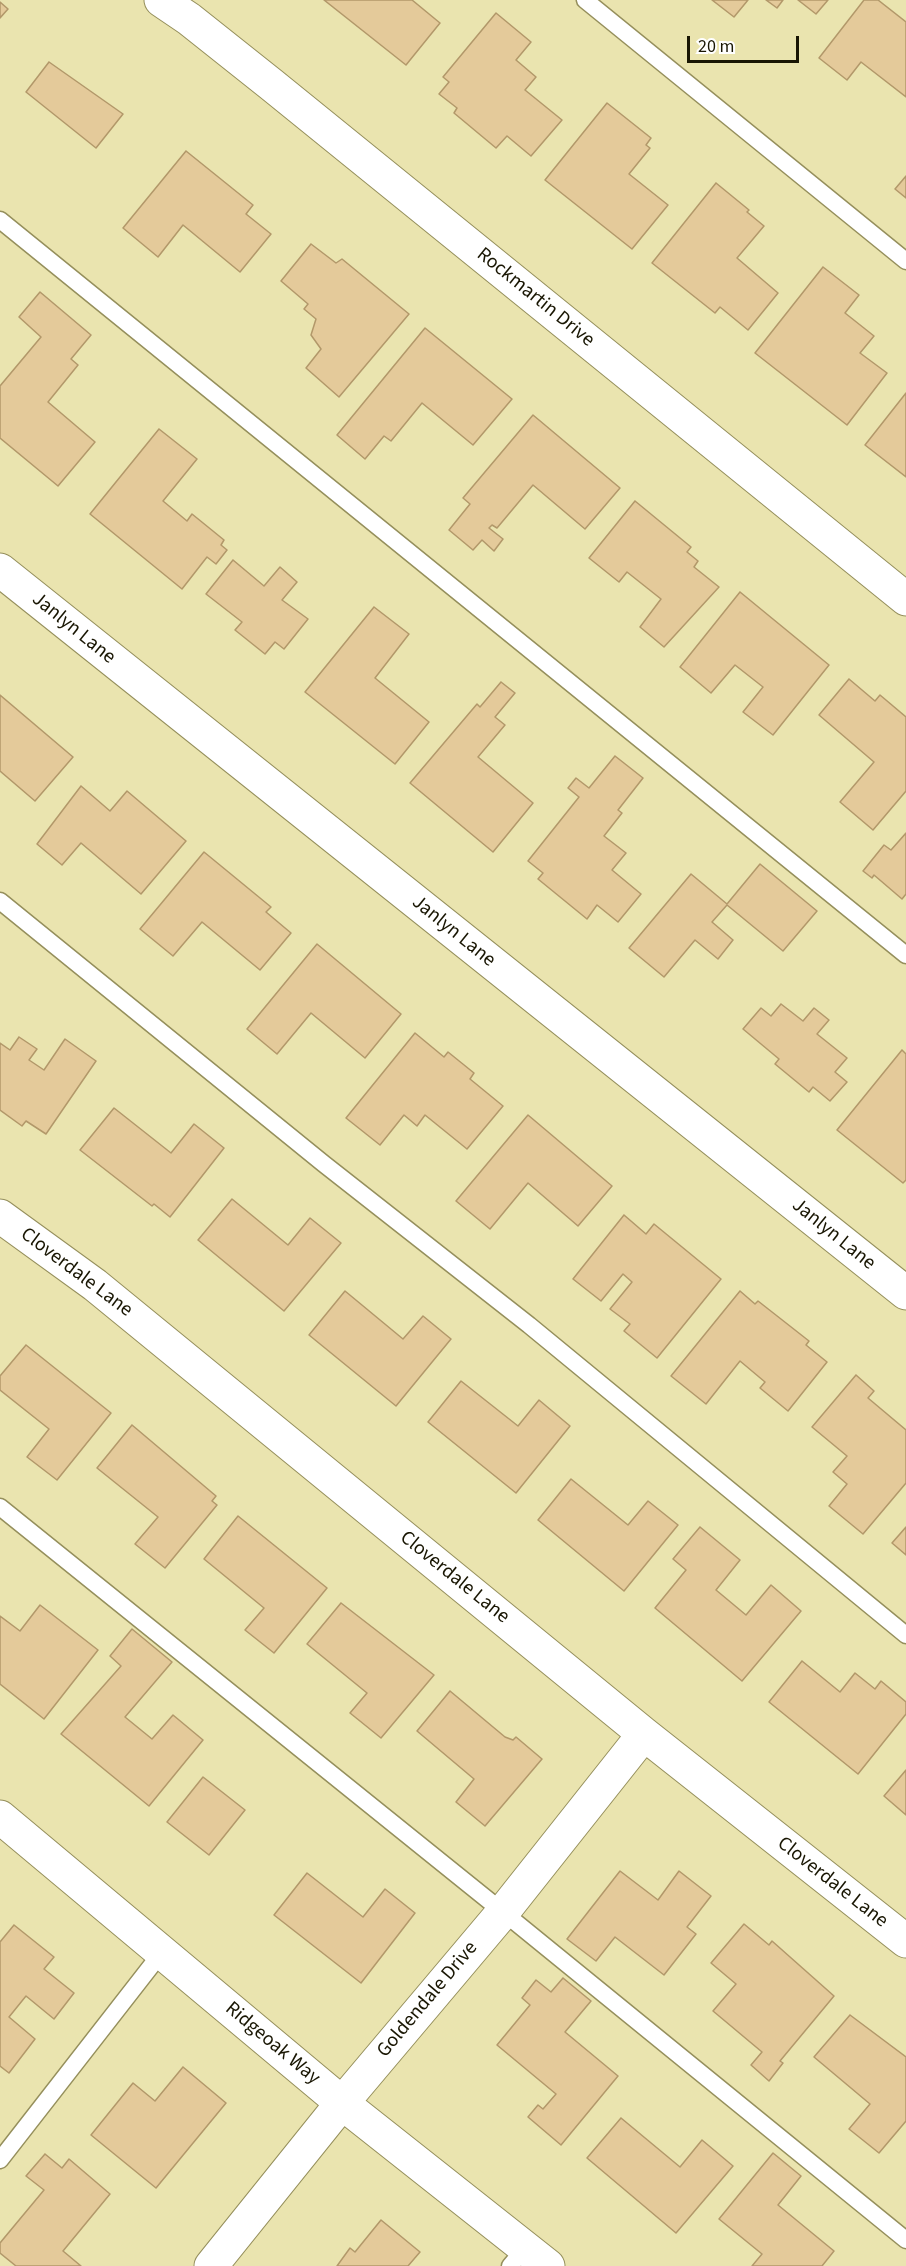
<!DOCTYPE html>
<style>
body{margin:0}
#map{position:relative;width:906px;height:2266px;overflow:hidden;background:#eae4af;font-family:"Source Sans 3",sans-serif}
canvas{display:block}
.scale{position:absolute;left:687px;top:36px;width:112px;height:27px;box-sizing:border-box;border:3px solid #191603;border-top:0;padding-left:8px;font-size:18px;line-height:21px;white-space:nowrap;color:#191603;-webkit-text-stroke:4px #fff;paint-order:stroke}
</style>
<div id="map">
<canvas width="906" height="2266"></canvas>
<div class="scale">20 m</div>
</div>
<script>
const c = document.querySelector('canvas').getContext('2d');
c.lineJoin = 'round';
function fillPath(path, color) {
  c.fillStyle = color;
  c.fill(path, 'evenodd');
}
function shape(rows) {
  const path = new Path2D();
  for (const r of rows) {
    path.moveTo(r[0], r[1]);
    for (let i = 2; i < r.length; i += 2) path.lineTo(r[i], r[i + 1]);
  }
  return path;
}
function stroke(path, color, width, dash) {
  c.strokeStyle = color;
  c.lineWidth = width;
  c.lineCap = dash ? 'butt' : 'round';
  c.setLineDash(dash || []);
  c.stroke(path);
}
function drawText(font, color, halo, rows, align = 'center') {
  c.font = font + ' "Source Sans 3",sans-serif';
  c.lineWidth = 4.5;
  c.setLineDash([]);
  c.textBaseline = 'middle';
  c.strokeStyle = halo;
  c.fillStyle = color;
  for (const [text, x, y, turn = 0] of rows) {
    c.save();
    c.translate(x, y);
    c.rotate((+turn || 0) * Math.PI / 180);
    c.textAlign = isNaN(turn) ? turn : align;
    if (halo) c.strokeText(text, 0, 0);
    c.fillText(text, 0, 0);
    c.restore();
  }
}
const building = shape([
 [324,0,412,0,440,23,406,65,324,0],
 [712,0,748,0,734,17,712,0],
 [766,0,783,0,777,8,766,0],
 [798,0,828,0,816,14,798,0],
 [864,0,878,0,906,22,906,97,861,62,847,80,819,58,864,0],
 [0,2,8,9,0,18,0,2],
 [496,13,531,42,516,60,536,77,525,90,562,120,531,156,507,136,496,148,454,113,457,108,439,94,449,82,443,77,496,13],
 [49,62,123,114,96,148,26,92,49,62],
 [607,103,651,138,646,145,650,148,629,174,668,205,632,249,545,180,607,103],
 [186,151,253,205,246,214,271,234,240,272,183,225,158,257,123,228,186,151],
 [906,176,906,198,895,189,906,176],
 [716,183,749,210,747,212,764,226,737,258,778,293,748,330,720,307,715,313,652,263,716,183],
 [311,244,336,263,342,259,409,314,339,397,306,368,321,349,311,335,316,319,304,309,308,304,281,281,311,244],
 [823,267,859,295,845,313,874,336,860,353,887,373,847,425,755,353,823,267],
 [40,292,91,335,71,359,78,365,48,402,95,442,58,486,0,438,0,386,41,337,19,317,40,292],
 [425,328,512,399,473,445,422,403,391,441,384,436,365,459,337,435,425,328],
 [906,393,906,477,865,445,906,393],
 [533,415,620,488,585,529,533,485,497,528,492,525,489,528,503,539,494,551,482,540,473,550,449,530,470,504,463,498,533,415],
 [159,429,197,459,163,501,187,521,192,514,224,540,221,545,227,550,216,564,207,557,182,589,90,514,159,429],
 [635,501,691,547,687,552,698,561,694,567,719,587,664,647,640,627,661,599,627,572,619,582,589,558,635,501],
 [233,560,264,586,280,567,297,582,282,600,308,619,284,649,275,642,265,654,235,630,242,622,206,594,233,560],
 [740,592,829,665,773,735,743,712,763,687,735,665,711,693,680,667,740,592],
 [374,607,409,634,375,678,429,722,395,764,305,692,374,607],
 [849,679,875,701,880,695,906,717,906,791,873,830,840,802,874,762,819,715,849,679],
 [501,682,515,693,495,717,505,725,478,757,533,803,493,852,410,783,477,704,480,707,501,682],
 [0,695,73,757,35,801,0,771,0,695],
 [615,756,643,778,618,810,622,813,604,836,626,853,612,870,641,894,618,922,597,905,587,919,538,879,543,873,528,861,579,797,568,788,576,778,589,788,615,756],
 [81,786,110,811,127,791,186,841,141,894,81,843,62,865,37,844,81,786],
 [906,833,906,894,902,899,874,875,872,878,863,871,884,845,891,850,906,833],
 [204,852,271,907,266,912,291,933,260,970,202,922,173,956,140,929,204,852],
 [760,864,817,911,783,951,727,905,712,922,733,940,718,959,695,940,664,977,629,948,691,874,727,904,760,864],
 [317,944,401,1014,365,1058,311,1013,277,1054,247,1029,317,944],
 [781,1004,803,1021,814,1008,829,1020,817,1034,847,1058,835,1072,847,1082,830,1101,813,1087,809,1092,775,1064,779,1059,743,1029,761,1008,771,1016,781,1004],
 [415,1033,444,1057,448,1052,474,1073,470,1079,503,1106,467,1149,425,1115,417,1126,404,1115,380,1145,346,1118,415,1033],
 [19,1037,37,1049,29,1060,44,1070,65,1039,96,1061,46,1134,26,1121,22,1126,0,1110,0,1043,10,1050,19,1037],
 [902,1050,906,1054,906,1180,903,1183,837,1130,902,1050],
 [114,1108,171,1153,194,1124,224,1148,170,1217,154,1204,152,1206,80,1150,114,1108],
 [528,1115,612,1186,578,1226,528,1183,490,1229,456,1201,528,1115],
 [232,1199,288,1245,310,1218,341,1243,284,1311,198,1240,232,1199],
 [624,1215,646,1234,654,1224,721,1279,657,1358,624,1331,630,1324,610,1309,632,1282,623,1274,601,1301,573,1279,624,1215],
 [345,1291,403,1339,423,1316,451,1339,396,1406,309,1335,345,1291],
 [740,1291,755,1304,758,1301,809,1341,806,1345,827,1362,788,1411,760,1388,765,1382,740,1361,706,1404,671,1376,740,1291],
 [26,1345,111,1413,57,1480,27,1457,49,1429,0,1390,0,1376,26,1345],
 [856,1375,874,1391,868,1398,906,1430,906,1483,863,1534,829,1506,847,1484,833,1472,847,1456,812,1427,856,1375],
 [461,1381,518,1426,539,1400,570,1426,516,1493,428,1422,461,1381],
 [132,1425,216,1496,212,1501,217,1505,165,1568,135,1544,158,1517,97,1468,132,1425],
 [571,1479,628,1525,648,1501,678,1525,624,1591,538,1520,571,1479],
 [238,1516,327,1588,274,1653,245,1630,264,1608,204,1559,238,1516],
 [700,1527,740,1560,716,1590,746,1615,771,1585,801,1611,742,1681,655,1608,686,1570,673,1559,700,1527],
 [906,1527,906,1555,892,1543,906,1527],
 [341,1603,434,1675,381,1738,350,1713,367,1693,307,1644,341,1603],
 [40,1605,98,1650,44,1719,0,1684,0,1616,20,1631,40,1605],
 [132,1629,172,1662,125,1717,152,1739,173,1715,203,1740,149,1806,61,1734,121,1666,110,1656,132,1629],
 [802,1661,840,1692,855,1673,875,1689,881,1681,906,1702,906,1714,858,1774,769,1702,802,1661],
 [450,1691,505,1737,513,1740,516,1737,542,1759,485,1826,456,1802,474,1779,417,1731,450,1691],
 [906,1770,906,1815,884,1796,906,1770],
 [203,1777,245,1810,209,1855,167,1822,203,1777],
 [620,1871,658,1900,679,1871,711,1896,687,1927,696,1934,664,1975,615,1937,596,1961,567,1939,620,1871],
 [307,1873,363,1917,385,1889,415,1913,361,1983,274,1915,307,1873],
 [744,1924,769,1945,772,1941,834,1996,780,2061,783,2063,769,2081,751,2065,762,2052,713,2011,736,1984,711,1963,744,1924],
 [14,1925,54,1957,44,1969,74,1993,54,2019,26,1996,9,2017,35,2039,9,2073,0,2066,0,1942,14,1925],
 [563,1978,591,2001,565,2032,618,2076,561,2145,528,2117,538,2105,543,2109,556,2094,497,2045,530,2005,522,1998,536,1980,551,1992,563,1978],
 [850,2015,906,2057,906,2121,879,2153,849,2129,870,2104,814,2057,850,2015],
 [183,2067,226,2103,156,2188,91,2135,133,2083,155,2101,183,2067],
 [621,2118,680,2167,702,2140,733,2166,676,2233,587,2158,621,2118],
 [773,2153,801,2176,778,2205,834,2251,822,2266,752,2266,762,2254,719,2219,773,2153],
 [45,2154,62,2168,69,2159,110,2194,63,2251,81,2266,16,2266,0,2253,0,2243,44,2190,26,2176,45,2154],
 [381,2220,420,2252,408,2266,337,2266,350,2248,355,2252,381,2220]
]);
fillPath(building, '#e4ca9a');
stroke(building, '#b2986a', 1.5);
const service = shape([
 [585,0,906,261],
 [0,220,906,955],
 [0,901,324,1164,529,1325,906,1635],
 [0,1507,503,1912,906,2240],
 [0,2160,162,1952],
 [510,2266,525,2248]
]);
const minor = shape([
 [161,0,189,19,272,85,906,599],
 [0,570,906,1293],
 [0,1216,95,1285,644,1734,906,1941],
 [0,1817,342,2103,548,2266],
 [211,2266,342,2103,503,1912,644,1734]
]);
stroke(service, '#958f5c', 19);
stroke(minor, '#958f5c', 35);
stroke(service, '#fff', 16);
stroke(minor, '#fff', 33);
drawText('20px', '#191603', '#fff', [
 ["Rockmartin Drive",535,298,39],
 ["Janlyn Lane",73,629,39],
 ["Janlyn Lane",453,932,39],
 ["Janlyn Lane",833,1235,39],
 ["Cloverdale Lane",76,1273,37],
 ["Cloverdale Lane",454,1578,39],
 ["Cloverdale Lane",832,1883,38],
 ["Goldendale Drive",428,2000,-50],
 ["Ridgeoak Way",272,2044,40]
]);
</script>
